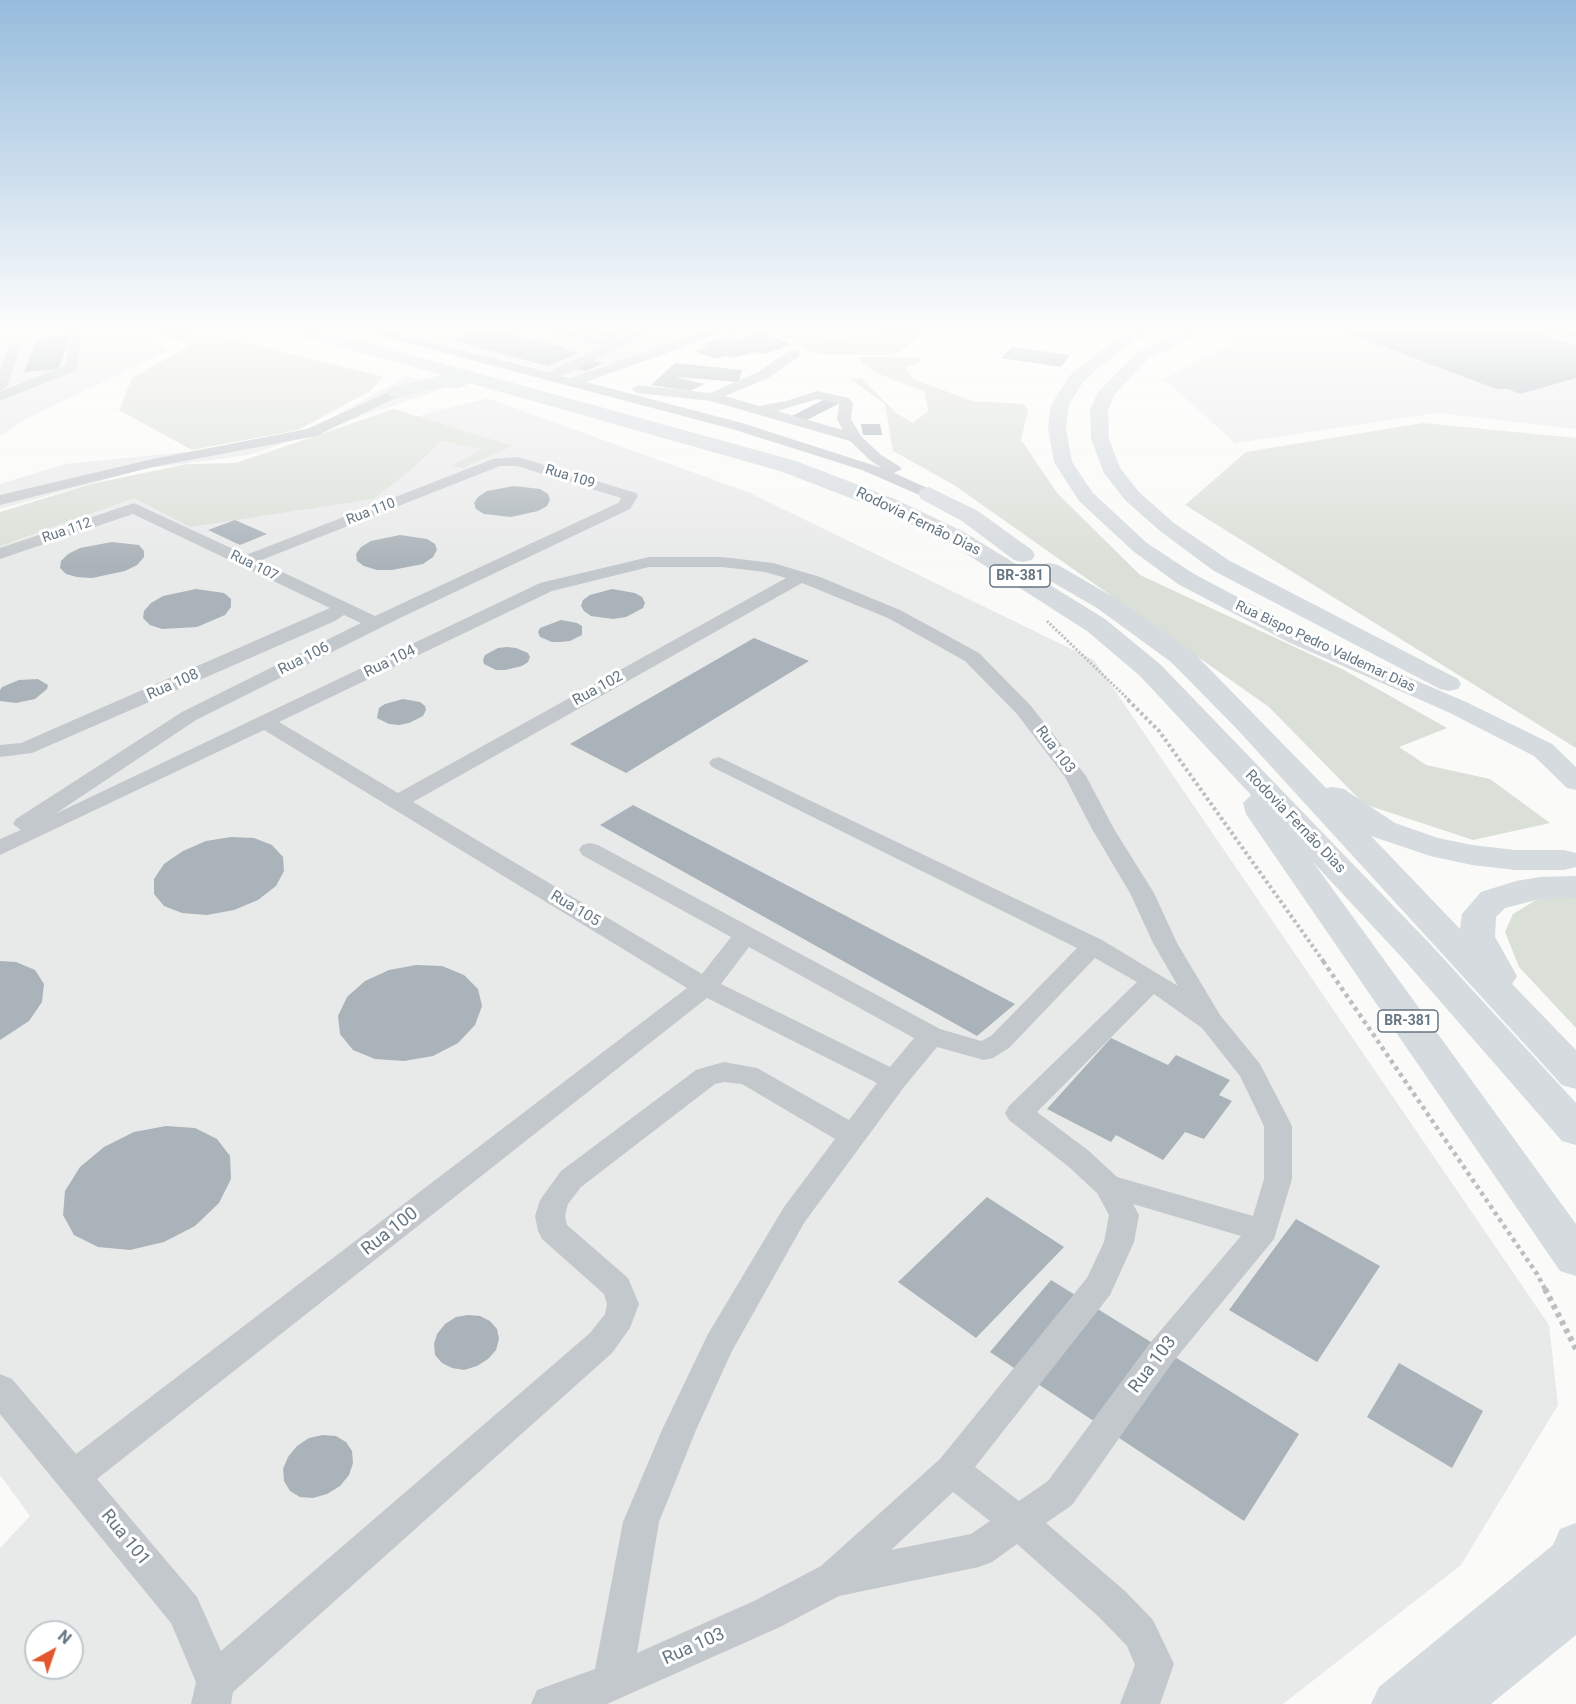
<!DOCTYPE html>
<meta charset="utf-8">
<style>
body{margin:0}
#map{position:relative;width:1576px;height:1704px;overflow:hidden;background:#fafaf8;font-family:Roboto,sans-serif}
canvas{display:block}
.north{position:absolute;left:24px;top:1620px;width:60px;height:60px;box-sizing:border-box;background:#fff;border:2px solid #c1c8cd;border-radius:50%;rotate:40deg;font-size:16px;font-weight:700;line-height:24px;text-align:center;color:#657683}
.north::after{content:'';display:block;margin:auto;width:21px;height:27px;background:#e4572e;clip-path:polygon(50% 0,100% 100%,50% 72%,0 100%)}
</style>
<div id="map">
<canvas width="1576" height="1704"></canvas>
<div class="north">N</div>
</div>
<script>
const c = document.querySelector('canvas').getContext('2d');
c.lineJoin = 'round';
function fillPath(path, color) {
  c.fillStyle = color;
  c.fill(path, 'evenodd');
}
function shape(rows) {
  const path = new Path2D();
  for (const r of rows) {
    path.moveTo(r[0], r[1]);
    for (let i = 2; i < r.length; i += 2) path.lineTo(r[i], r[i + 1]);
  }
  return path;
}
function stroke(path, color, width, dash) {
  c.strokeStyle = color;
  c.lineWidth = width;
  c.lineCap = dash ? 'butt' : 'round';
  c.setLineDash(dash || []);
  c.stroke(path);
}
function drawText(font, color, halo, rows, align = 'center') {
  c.font = font + ' Roboto,sans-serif';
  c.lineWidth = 6;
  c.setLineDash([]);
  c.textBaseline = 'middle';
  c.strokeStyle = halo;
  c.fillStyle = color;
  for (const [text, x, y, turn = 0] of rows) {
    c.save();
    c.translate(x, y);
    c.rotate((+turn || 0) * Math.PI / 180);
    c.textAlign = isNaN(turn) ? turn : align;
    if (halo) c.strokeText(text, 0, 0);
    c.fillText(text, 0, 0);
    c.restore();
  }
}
fillPath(shape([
 [0,329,138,329,167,351,28,418,0,436],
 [388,329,705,329,575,378],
 [750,329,942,329,895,337,900,354],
 [1259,329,1576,329,1576,429,1437,413,1235,443,1164,379],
 [407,376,448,387,249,455,143,469,0,509,0,484,65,464,224,448,315,427],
 [487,398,750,493,1094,660,1549,1325,1558,1405,1461,1565,1283,1704,0,1704,0,1548,30,1516,0,1475,0,528,26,519],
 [36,1632,72,1632,72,1668,36,1668]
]), '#e8e9e9');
fillPath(shape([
 [142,329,191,329,384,377,370,391,298,430,192,450,119,410,132,378,191,345],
 [726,329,768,329,863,344,879,337,874,329,952,329,923,333,908,346,893,354,828,355,805,350,792,340,759,331,733,338,716,333],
 [859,357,917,357,922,361,905,368,913,379,972,401,1023,404,1028,410,1021,440,1058,494,1140,575,1342,669,1447,728,1399,747,1426,765,1490,779,1550,823,1473,840,1364,804,1269,707,954,485,893,451,885,404,850,379,861,378,896,413,913,423,928,411,925,392,879,374,863,364],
 [394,409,512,446,463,468,451,466,483,449,441,441,412,469,373,499,190,527,134,498,0,546,0,512,91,484,187,464,236,463],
 [1423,423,1576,438,1576,748,1185,505,1246,452],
 [1572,893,1576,894,1576,1028,1519,967,1505,932,1513,914,1536,900]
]), '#dadfd7');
fillPath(shape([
 [480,329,492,329,567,348,562,349,578,353,548,366,451,340],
 [572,329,634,329,611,339],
 [1344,329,1525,329,1576,346,1576,378,1520,394,1508,389,1496,389,1340,330],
 [760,332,793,345,763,354,756,352,733,358,726,356,715,359,695,351,708,347,701,344,726,337,734,340],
 [71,335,58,369,24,372,38,338],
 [1012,347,1070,355,1061,367,1001,358],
 [588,360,603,363,586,371,569,368],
 [675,363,742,370,739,382,674,377,705,384,690,391,651,385],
 [825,399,840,403,805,421,790,417],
 [861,424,880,424,882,435,863,435],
 [514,486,540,489,548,494,550,500,547,506,538,511,511,517,484,514,476,509,474,503,478,497,487,491],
 [235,520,267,534,240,545,208,530],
 [400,535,427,539,435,544,437,550,433,557,423,564,392,570,377,570,364,566,357,561,356,554,361,547,371,541],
 [112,542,139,545,144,551,144,557,137,565,125,571,92,578,77,577,66,574,60,568,61,561,68,554,80,548],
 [196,589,224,593,231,599,231,607,225,615,197,627,162,629,150,625,143,618,144,611,151,603,163,596],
 [612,589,635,593,642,597,645,603,643,608,626,617,613,619,591,616,584,611,581,606,583,600,590,595],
 [561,620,577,623,582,626,582,635,570,641,561,642,552,642,540,637,538,632,540,628],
 [754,638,809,661,626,773,570,744],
 [507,647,516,648,528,653,530,657,528,662,522,666,505,670,496,670,484,664,483,660,485,655,498,648],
 [38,679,48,685,47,689,35,699,16,703,0,701,0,690,2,687,19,680],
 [403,699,420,702,425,706,426,710,423,716,409,723,399,725,389,724,377,718,379,708,385,704],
 [633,805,1015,1004,977,1036,600,825],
 [231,837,254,838,272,845,283,857,284,871,276,886,258,900,234,910,207,915,182,913,164,906,154,894,154,879,164,864,183,851,206,841],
 [0,961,16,962,35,970,44,984,42,1002,29,1021,0,1040],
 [416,965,442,966,464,975,478,989,482,1006,475,1025,458,1043,433,1056,404,1061,375,1059,353,1050,340,1034,338,1016,347,997,365,981,389,970],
 [1111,1038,1168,1065,1176,1055,1230,1080,1219,1095,1232,1101,1204,1139,1185,1132,1163,1160,1116,1135,1111,1142,1047,1109],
 [166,1126,195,1128,217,1139,230,1156,231,1179,219,1203,195,1226,164,1242,130,1250,98,1247,74,1235,63,1215,65,1191,80,1167,104,1147,134,1132],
 [987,1197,1064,1247,976,1338,898,1282],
 [1296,1219,1380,1266,1317,1362,1229,1310],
 [1051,1280,1299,1434,1244,1521,990,1352],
 [468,1315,480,1316,490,1321,497,1329,499,1339,496,1350,488,1359,477,1366,464,1370,452,1368,442,1363,435,1355,434,1344,437,1334,445,1324,456,1317],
 [1399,1363,1483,1411,1452,1468,1367,1417],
 [323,1435,336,1436,346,1442,352,1451,353,1463,349,1475,340,1486,327,1494,313,1498,300,1497,290,1491,284,1481,283,1469,288,1457,297,1446,309,1438]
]), '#aab3b9');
stroke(shape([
 [1047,621,1130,701]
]), '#bbbfc2', 3, [2, 2]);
stroke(shape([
 [1128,700,1159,731,1324,962]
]), '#bbbfc2', 4, [3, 3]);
stroke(shape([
 [1323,961,1537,1274,1546,1291]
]), '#bbbfc2', 4.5, [4, 4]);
stroke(shape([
 [1545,1289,1576,1349]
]), '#bbbfc2', 6, [4.5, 4.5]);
fillPath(shape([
 [71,329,83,329,77,370,0,401,0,392,66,365,71,329],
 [363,329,383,329,548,372,604,346,545,332,543,329,564,329,614,341,640,329,656,329,562,376,571,378,710,329,727,329,725,332,586,382,742,423,882,468,871,461,850,441,711,401,638,393,631,389,638,385,710,393,758,372,789,351,799,351,800,354,799,357,768,378,725,396,759,406,786,401,817,391,849,398,853,403,851,419,861,436,881,455,899,466,902,469,894,473,934,491,937,494,934,497,924,497,862,470,732,429,365,332,363,329],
 [818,399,839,404,837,419,843,430,777,411,818,399],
 [1541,329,1562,329,1576,332,1576,340,1543,332,1541,329],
 [15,342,21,346,7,387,0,391,0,369,9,346,15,342],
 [397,388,404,392,402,395,316,436,153,467,0,505,0,495,153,459,307,429,397,388],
 [518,457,636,493,638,496,630,509,398,619,196,720,55,814,540,583,649,557,722,557,773,563,820,577,900,610,979,653,1031,706,1086,776,1114,829,1154,893,1177,943,1220,1015,1260,1064,1292,1126,1292,1179,1274,1239,1172,1363,1072,1505,1046,1523,1125,1591,1153,1620,1174,1664,1160,1704,1120,1704,1135,1665,1127,1646,1099,1617,1017,1544,992,1562,979,1567,839,1596,780,1627,607,1704,531,1704,537,1690,595,1669,623,1522,662,1430,708,1334,784,1207,835,1139,742,1084,724,1082,715,1084,581,1187,568,1204,565,1216,567,1225,628,1278,639,1304,630,1328,612,1353,233,1692,231,1704,191,1704,196,1682,171,1623,0,1414,0,1374,12,1379,76,1454,687,988,264,730,0,855,0,839,21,830,13,824,16,819,182,712,361,623,344,615,335,621,32,753,0,757,0,745,21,743,330,608,133,514,0,559,0,548,134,503,246,555,493,459,518,457],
 [500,466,517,466,621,498,618,503,375,616,259,561,500,466],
 [649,567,722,567,765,572,786,578,398,793,279,722,552,591,649,567],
 [802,583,888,618,965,661,1017,714,1065,777,1092,829,1130,893,1153,943,1178,986,1102,940,719,757,712,759,709,763,712,767,1077,948,991,1036,981,1041,940,1029,598,845,590,843,582,845,579,850,582,855,731,937,702,974,413,802,802,583],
 [749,947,914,1038,890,1067,721,984,749,947],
 [1095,958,1137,982,1009,1106,1005,1113,1009,1120,1069,1167,1097,1193,1109,1215,1104,1242,1087,1278,940,1459,821,1566,754,1601,637,1653,659,1522,696,1430,732,1351,804,1223,904,1087,937,1047,984,1060,993,1058,1009,1048,1095,958],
 [1154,994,1202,1028,1240,1076,1264,1126,1264,1179,1253,1216,1117,1177,1089,1151,1037,1112,1154,994],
 [707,998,877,1083,849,1120,757,1068,724,1062,706,1067,696,1070,561,1171,540,1200,535,1216,538,1231,542,1239,604,1294,607,1304,605,1314,590,1333,221,1651,197,1597,97,1479,707,998],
 [1133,1204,1241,1236,1150,1343,1048,1481,1019,1501,975,1467,1110,1295,1134,1242,1139,1215,1133,1204],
 [953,1492,990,1521,971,1534,891,1550,953,1492]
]), '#c3c8cc');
fillPath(shape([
 [1134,329,1156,329,1154,332,1136,339,1096,370,1083,382,1069,405,1066,428,1072,462,1093,493,1147,543,1194,574,1304,632,1466,702,1552,744,1576,767,1576,790,1567,788,1534,756,1448,712,1288,642,1178,584,1133,551,1079,501,1054,462,1048,428,1051,405,1070,375,1124,333,1134,329],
 [1185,329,1205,329,1203,332,1149,358,1115,394,1108,410,1109,439,1120,468,1139,492,1174,523,1230,561,1458,679,1461,684,1458,689,1449,691,1440,689,1214,571,1160,531,1125,500,1104,473,1091,439,1090,410,1098,392,1137,352,1185,329],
 [1576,1523,1576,1635,1491,1704,1371,1704,1379,1687,1553,1545,1560,1529,1576,1523]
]), '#d6dbdf');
fillPath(shape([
 [289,329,318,329,796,461,895,499,964,532,1105,619,1160,664,1432,946,1576,1103,1576,1145,1562,1141,1406,962,1313,862,1576,1224,1576,1276,1560,1271,1246,814,1243,803,1251,795,1140,676,1087,631,948,542,879,509,780,471,469,383,460,388,441,387,397,398,390,396,387,392,390,388,442,375,292,333,289,329],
 [929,487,978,511,1032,550,1035,555,1032,560,1023,562,1014,560,962,521,921,499,918,494,921,489,929,487],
 [1049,563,1058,565,1115,598,1191,650,1326,788,1333,787,1344,789,1395,823,1438,838,1472,845,1515,850,1564,850,1576,853,1576,867,1564,870,1515,870,1472,865,1430,856,1371,836,1460,929,1462,914,1481,892,1516,881,1540,877,1576,876,1576,898,1540,899,1505,908,1496,917,1495,937,1517,976,1512,984,1576,1050,1576,1089,1562,1085,1236,728,1171,662,1097,608,1040,575,1037,570,1040,565,1049,563]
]), '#d6dbdf');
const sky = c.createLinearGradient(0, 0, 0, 567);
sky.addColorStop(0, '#96bcdc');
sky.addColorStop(0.58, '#fdfdfc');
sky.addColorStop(1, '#fdfdfc00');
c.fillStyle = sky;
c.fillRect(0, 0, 1576, 567);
drawText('14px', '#657683', '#fff', [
 ["Rua 109",570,477,17],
 ["Rua 110",371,512,-21],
 ["Rua 112",67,531,-19],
 ["Rua 107",254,566,26],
 ["Rua Bispo Pedro Valdemar Dias",1325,647,25]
]);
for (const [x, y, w] of [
 [1020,576,60],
 [1408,1021,60]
]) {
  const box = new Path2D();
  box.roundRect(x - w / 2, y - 11, w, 22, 4.5);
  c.fillStyle = '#fff';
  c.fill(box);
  stroke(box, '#657683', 1.5);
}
drawText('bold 14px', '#657683', null, [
 ["BR-381",1020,576],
 ["BR-381",1408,1021]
]);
drawText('15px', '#657683', '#fff', [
 ["Rodovia Fernão Dias",918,522,26],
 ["Rua 106",304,659,-27],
 ["Rua 104",390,662,-26],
 ["Rua 108",173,685,-24],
 ["Rua 102",598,689,-29],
 ["Rua 103",1055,750,53],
 ["Rodovia Fernão Dias",1295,822,46],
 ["Rua 105",575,909,31]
]);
drawText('18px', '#657683', '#fff', [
 ["Rua 100",390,1232,-38],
 ["Rua 103",1153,1365,-53],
 ["Rua 101",125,1538,51],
 ["Rua 103",694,1647,-24]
]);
</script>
